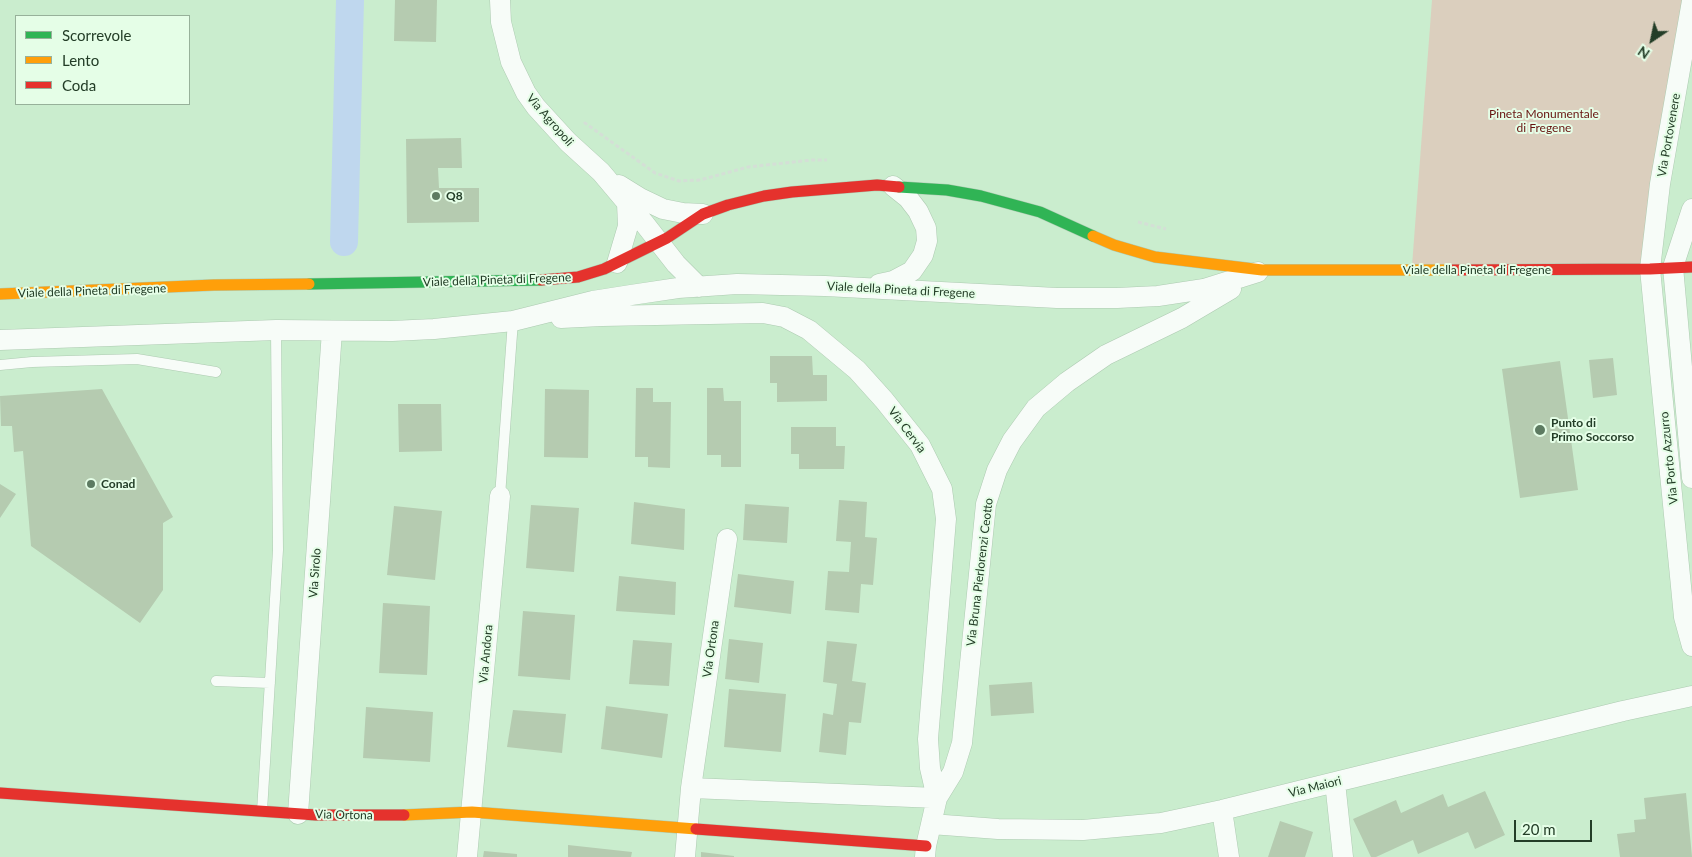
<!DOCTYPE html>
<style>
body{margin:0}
#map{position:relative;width:1692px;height:857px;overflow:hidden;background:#caedce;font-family:Lato,sans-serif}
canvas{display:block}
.legend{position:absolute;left:15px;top:15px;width:175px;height:90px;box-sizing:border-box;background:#e5fee7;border:1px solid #97b19a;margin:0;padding:6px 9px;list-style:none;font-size:15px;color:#233d27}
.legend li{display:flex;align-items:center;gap:10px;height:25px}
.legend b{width:25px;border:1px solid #97b19a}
.north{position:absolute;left:1627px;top:15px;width:50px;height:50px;-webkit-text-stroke:4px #e5fee7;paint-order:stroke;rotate:214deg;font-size:14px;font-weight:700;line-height:20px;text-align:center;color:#233d27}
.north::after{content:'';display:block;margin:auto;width:18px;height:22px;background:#233d27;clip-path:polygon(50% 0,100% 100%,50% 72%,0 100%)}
.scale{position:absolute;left:1514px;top:820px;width:78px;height:22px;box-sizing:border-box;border:2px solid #233d27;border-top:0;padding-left:6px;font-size:15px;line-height:18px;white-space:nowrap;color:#233d27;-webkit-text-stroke:4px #e5fee7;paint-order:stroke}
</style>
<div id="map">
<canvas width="1692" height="857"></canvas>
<ul class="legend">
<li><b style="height:6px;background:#30b455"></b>Scorrevole</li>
<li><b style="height:6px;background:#ff9f0a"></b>Lento</li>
<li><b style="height:6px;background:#e5322d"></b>Coda</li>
</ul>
<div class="north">N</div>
<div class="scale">20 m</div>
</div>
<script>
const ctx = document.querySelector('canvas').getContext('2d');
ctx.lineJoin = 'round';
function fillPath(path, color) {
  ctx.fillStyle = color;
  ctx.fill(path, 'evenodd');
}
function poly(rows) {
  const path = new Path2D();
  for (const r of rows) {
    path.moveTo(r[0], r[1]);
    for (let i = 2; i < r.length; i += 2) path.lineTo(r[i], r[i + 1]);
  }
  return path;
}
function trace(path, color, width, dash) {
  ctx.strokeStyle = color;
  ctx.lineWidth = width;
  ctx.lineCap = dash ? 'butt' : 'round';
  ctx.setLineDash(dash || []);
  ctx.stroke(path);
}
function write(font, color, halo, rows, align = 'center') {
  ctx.font = font + ' Lato,sans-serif';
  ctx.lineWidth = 4;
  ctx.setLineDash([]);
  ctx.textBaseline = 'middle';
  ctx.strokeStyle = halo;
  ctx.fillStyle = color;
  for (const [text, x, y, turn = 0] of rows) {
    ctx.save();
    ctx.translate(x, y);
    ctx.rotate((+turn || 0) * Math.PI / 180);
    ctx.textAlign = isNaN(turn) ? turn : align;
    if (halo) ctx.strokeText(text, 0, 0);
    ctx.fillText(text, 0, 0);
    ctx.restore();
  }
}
const green = poly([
 [1432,0,1685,0,1648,267,1412,266]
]);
const canal = poly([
 [344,242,350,0]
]);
const building = poly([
 [395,0,437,0,436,42,394,41],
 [461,138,462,168,438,168,439,188,479,188,479,222,407,223,406,139],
 [770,356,812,356,813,375,827,375,827,401,777,402,777,383,770,383],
 [1613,358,1617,395,1593,398,1589,360],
 [1560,361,1578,490,1520,498,1502,369],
 [636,388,653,388,653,402,671,402,670,468,648,467,648,457,635,457],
 [707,388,723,388,724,401,741,401,741,467,721,467,721,455,707,455],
 [102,389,173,517,163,523,163,590,140,623,31,546,23,451,14,452,12,426,1,426,0,396],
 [545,389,589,390,588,458,544,457],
 [398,404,441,404,442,451,399,452],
 [791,427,836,427,836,446,845,446,844,469,799,469,799,454,791,454],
 [0,484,16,494,0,518],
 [839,500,867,502,865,537,877,538,873,585,861,584,859,613,825,610,828,571,849,572,851,542,836,541],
 [634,502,685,509,684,550,631,544],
 [745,504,789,507,787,543,743,540],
 [531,505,579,508,574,572,526,568],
 [394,506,442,511,435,580,387,575],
 [738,574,794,581,791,614,734,607],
 [619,576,676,582,675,615,616,611],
 [383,603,430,606,427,675,379,673],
 [523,611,575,615,570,680,518,676],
 [729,639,763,643,759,683,725,679],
 [633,640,672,643,669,686,629,684],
 [827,641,857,644,852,681,866,683,861,723,849,722,846,755,819,752,823,713,833,715,837,684,823,682],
 [1032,682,1034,713,991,716,989,685],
 [729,689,786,694,781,752,724,747],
 [606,706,668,714,662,758,601,749],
 [366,707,433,712,430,762,363,758],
 [513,710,566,714,562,753,507,747],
 [1485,791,1505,835,1475,849,1468,832,1418,854,1413,840,1376,857,1371,857,1353,819,1396,800,1401,813,1443,794,1448,807],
 [1686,793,1692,857,1620,857,1617,834,1635,832,1634,820,1646,819,1644,798],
 [1280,821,1313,832,1305,857,1268,857],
 [568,845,632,852,631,857,568,857],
 [484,851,517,854,517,857,483,857],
 [701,852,734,856,734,857,701,857]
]);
const path = poly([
 [584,124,585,123,655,173,679,181,700,180,748,167,812,160,827,160],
 [1138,222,1166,229]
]);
const lane = poly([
 [0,365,32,362,137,359,216,372],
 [500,496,513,321],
 [216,681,270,683],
 [262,811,278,550,276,330]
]);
const street = poly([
 [500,0,501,22,511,62,526,93,536,107,568,142,601,172,644,223,676,264,699,287],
 [1692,1,1660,184,1650,269,1684,617,1692,646],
 [619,185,640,198,663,209,683,213,703,214],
 [1692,209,1673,267,1692,478],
 [617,263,628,226,627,203],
 [879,284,893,281,912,271,923,255,927,241,926,228,918,211,908,198,893,186],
 [561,318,602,316,763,313,784,317,809,330,857,370,884,400,920,445,942,489,946,519,928,739,930,768,937,798,926,846,925,857],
 [0,340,276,330,392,331,434,329,513,321,593,301,631,295,678,288,737,284,825,286,1057,298,1117,298,1158,296,1204,289,1258,272],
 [1335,782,1343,857],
 [691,788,937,798],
 [937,798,953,772,962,743,986,504,997,470,1012,441,1036,408,1067,382,1106,355,1182,318,1231,289],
 [1222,810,1229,857],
 [298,814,332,331],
 [931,824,998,829,1083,830,1161,823,1222,810,1623,711,1692,696],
 [467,857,500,496],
 [685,857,691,788,727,539]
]);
const fast = poly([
 [899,187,947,190,981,196,1040,212,1093,236],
 [309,284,541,280]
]);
const slow = poly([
 [1093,236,1114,245,1155,257,1262,270,1449,270],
 [0,294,214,285,309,284],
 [404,815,472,812,696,829]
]);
const jam = poly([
 [1449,270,1650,269,1692,267],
 [541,280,578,277,604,269,667,238,703,214,728,205,764,196,792,192,877,185,899,187],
 [0,793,316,815,404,815],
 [696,829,926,846]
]);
const markers = [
 [436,196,5,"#5d7b61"],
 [1540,430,6,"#5d7b61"],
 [91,484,5,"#5d7b61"]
];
const parkNames = [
 ["Pineta Monumentale",1544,114],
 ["di Fregene",1544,128]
];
const streetNames = [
 ["Via Agropoli",550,120,49],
 ["Via Portovenere",1669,135,-80],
 ["Viale della Pineta di Fregene",1477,270],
 ["Viale della Pineta di Fregene",497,280,-2],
 ["Viale della Pineta di Fregene",901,290,3],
 ["Viale della Pineta di Fregene",92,291,-2],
 ["Via Cervia",907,430,53],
 ["Via Porto Azzurro",1669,458,-96],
 ["Via Bruna Pierlorenzi Ceotto",980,572,-83],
 ["Via Sirolo",315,573,-86],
 ["Via Ortona",711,649,-82],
 ["Via Andora",486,654,-85],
 ["Via Maiori",1315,787,-14],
 ["Via Ortona",344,815,1]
];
const poiNames = [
 ["Q8",446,196],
 ["Punto di",1551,423],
 ["Primo Soccorso",1551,437],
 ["Conad",101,484]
];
fillPath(green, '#dbcfbe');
trace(canal, '#bfd7ee', 28);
fillPath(building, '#b5cbb0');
trace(lane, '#adcab1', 11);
trace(street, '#adcab1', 21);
trace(fast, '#adcab1', 12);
trace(slow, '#adcab1', 12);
trace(jam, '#adcab1', 12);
trace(path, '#d4dfd6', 3, [4, 2.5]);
trace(lane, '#f7fcf8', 10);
trace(street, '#f7fcf8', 20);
trace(fast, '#30b455', 11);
trace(slow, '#ff9f0a', 11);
trace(jam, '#e5322d', 11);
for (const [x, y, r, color] of markers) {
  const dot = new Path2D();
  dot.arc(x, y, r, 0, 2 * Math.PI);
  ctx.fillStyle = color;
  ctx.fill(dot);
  trace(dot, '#e5fee7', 2);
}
write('12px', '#671410', '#e5fee7', parkNames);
write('12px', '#233d27', '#e5fee7', streetNames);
write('bold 12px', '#233d27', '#e5fee7', poiNames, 'left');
</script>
